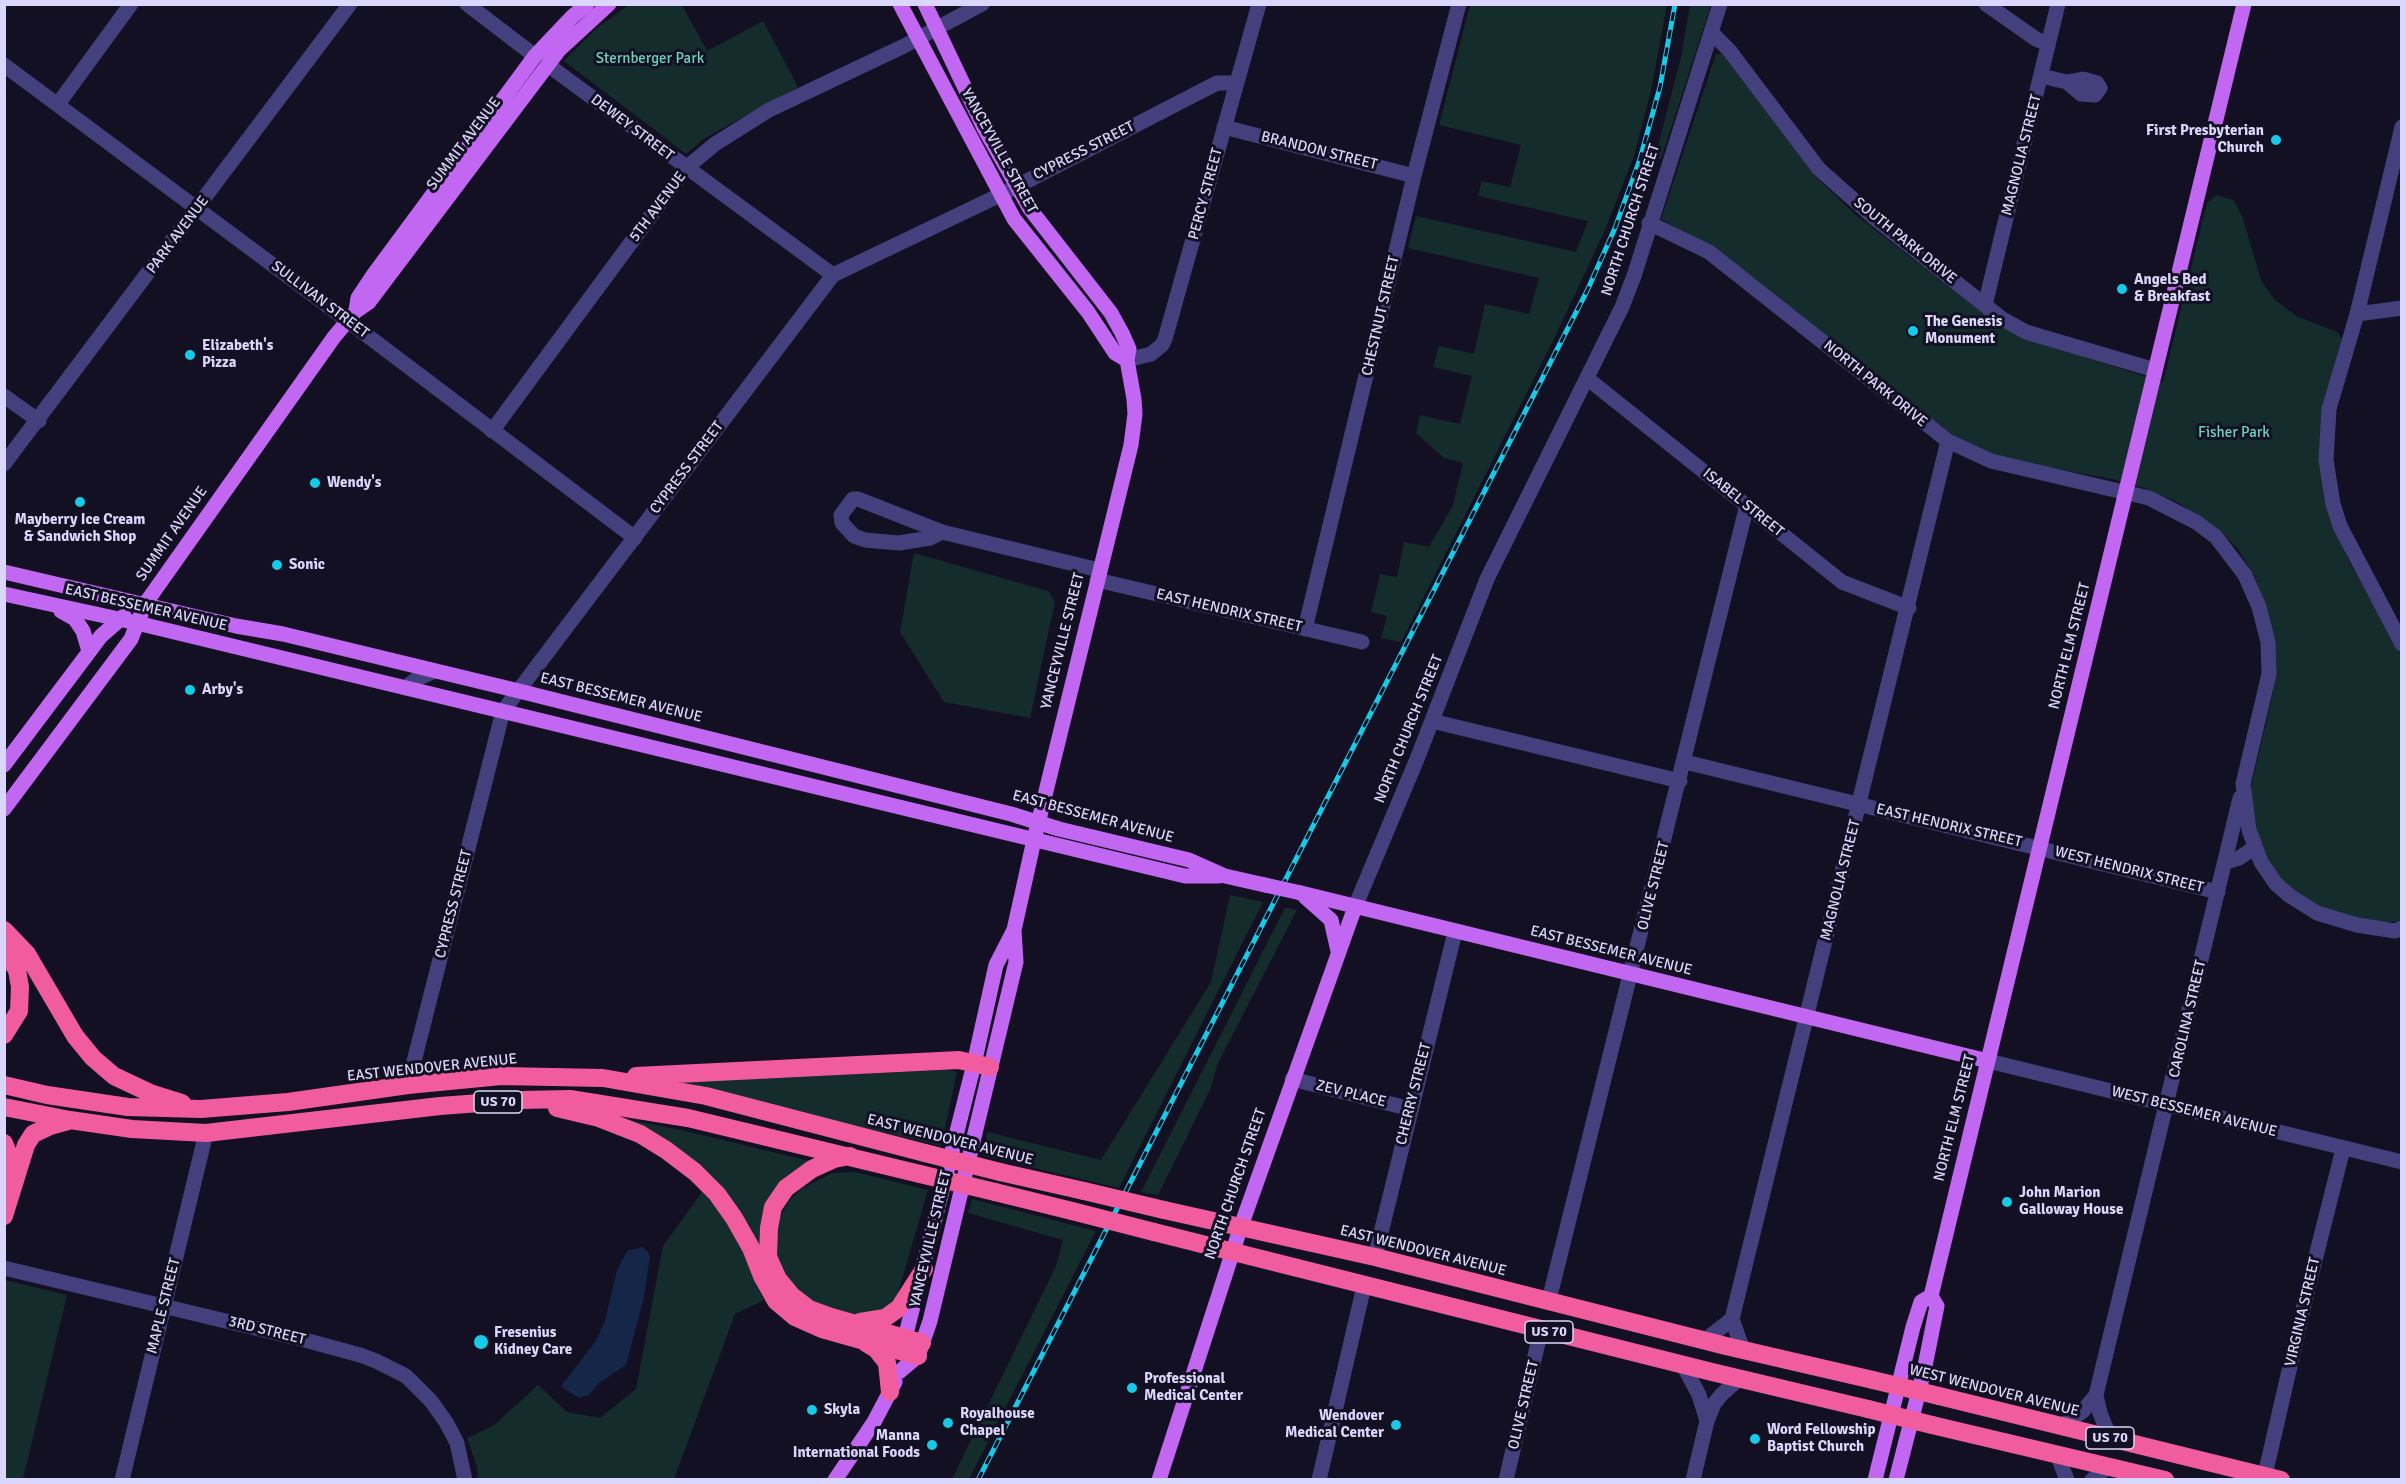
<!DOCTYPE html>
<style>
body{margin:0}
#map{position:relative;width:2406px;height:1484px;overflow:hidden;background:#141023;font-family:Signika,sans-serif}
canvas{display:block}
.frame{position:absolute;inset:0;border:6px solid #dbd6fb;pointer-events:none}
</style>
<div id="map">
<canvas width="2406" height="1484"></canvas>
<div class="frame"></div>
</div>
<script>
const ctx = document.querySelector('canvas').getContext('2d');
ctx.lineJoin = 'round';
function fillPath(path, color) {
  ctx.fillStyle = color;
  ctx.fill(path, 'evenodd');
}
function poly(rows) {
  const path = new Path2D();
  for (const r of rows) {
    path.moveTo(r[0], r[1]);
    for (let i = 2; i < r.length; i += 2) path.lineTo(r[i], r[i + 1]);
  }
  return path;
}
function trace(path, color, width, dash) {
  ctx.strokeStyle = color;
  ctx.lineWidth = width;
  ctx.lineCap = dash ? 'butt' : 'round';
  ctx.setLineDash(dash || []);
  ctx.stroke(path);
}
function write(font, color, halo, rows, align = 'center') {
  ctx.font = font + ' Signika,sans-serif';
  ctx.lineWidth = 6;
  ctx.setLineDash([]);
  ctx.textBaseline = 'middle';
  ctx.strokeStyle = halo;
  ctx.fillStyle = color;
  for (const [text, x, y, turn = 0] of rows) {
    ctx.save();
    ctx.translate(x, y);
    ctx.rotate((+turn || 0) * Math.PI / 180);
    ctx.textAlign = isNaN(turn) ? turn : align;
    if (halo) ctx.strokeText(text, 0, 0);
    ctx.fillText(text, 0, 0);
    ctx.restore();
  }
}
const green = poly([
 [629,5,682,5,707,51,763,21,798,87,705,138,686,154,564,61,597,28],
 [1470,5,1667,5,1651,91,1634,156,1605,230,1554,339,1401,642,1381,638,1387,616,1371,612,1380,574,1397,577,1404,542,1429,547,1453,505,1463,463,1444,458,1416,433,1420,415,1460,424,1472,376,1433,367,1439,346,1474,354,1485,304,1529,314,1539,278,1408,248,1416,216,1576,252,1588,221,1478,196,1482,181,1510,187,1521,145,1439,125],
 [1690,5,1711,5,1661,159,1655,157,1681,57],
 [1716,54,1723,54,1728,57,1815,176,1856,215,1992,320,2024,338,2163,382,2207,203,2217,195,2233,200,2242,216,2261,280,2274,299,2296,316,2337,332,2342,338,2323,409,2332,522,2349,561,2401,655,2401,920,2386,923,2350,918,2320,909,2280,881,2265,860,2254,831,2250,791,2271,702,2275,677,2272,630,2255,577,2238,549,2221,532,2179,503,2144,488,2112,479,2024,463,1991,454,1960,440,1700,241,1661,219],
 [914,553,1048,591,1055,602,1030,718,944,702,900,632],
 [1230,895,1263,902,1119,1188,984,1156,987,1132,1101,1160,1211,982],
 [1285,908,1297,910,1218,1063,1210,1090,1158,1195,1141,1192],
 [947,1070,957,1072,941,1146,668,1082],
 [619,1118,681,1130,818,1163,787,1182,762,1252,750,1231],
 [855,1172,928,1190,896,1300,882,1311,864,1318,845,1316,798,1295,777,1261,775,1240,779,1220,788,1202,801,1189,832,1173],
 [702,1192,719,1210,749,1259,756,1285,764,1300,735,1314,674,1479,478,1479,477,1467,467,1438,493,1426,538,1385,567,1412,600,1418,636,1389,663,1246],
 [972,1199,1096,1231,969,1479,952,1479,1056,1266,1063,1240,968,1213],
 [5,1280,67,1295,23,1479,5,1479]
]);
const water = poly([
 [643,1247,650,1255,644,1297,626,1365,599,1383,589,1395,579,1398,561,1386,595,1342,605,1321,617,1270,627,1251]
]);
const minor = poly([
 [467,4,535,56],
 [1986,4,2036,39,2048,44],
 [1711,32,1729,50,1819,169,1872,216,2001,318,2026,332,2155,370],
 [4,65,348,321,635,538],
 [548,65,833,275],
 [2041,76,2067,82,2081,94,2095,95,2100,88,2097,83,2083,79,2067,82],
 [58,104,131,4],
 [1224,127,1414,176],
 [2402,127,2357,314,2329,409,2326,460,2333,504,2340,526,2402,644],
 [1649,223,1709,252,1948,441,1991,461,2149,498,2196,522,2216,537,2245,575,2259,607,2268,642,2269,674,2243,784,2249,830,2261,862,2276,884,2290,896,2317,913,2357,925,2395,931,2402,928],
 [1985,305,2058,4],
 [2357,314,2402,308],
 [1127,360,1151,354,1162,345,1165,339,1259,4],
 [1588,379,1842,582,1909,608],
 [4,396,39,421],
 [492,431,686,168,715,144,769,110,904,46,982,4],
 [4,464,350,4],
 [853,499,858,499,942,532,930,538,899,543,865,540,854,536,842,523,841,515,853,499],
 [942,532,1099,570],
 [1097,580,1362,642],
 [1305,629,1414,176,1459,4],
 [405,688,415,680,435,671],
 [1432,721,1680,781],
 [1685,762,2218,892],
 [2226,862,2239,858,2254,848],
 [1355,907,1417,759,1487,579,1622,307,1634,276,1720,4],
 [1988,1061,2402,1162],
 [1292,1079,1411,1109],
 [408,1085,503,711,833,275,1000,195,1217,83,1236,83],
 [1375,1257,1455,932],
 [4,1268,305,1340,360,1355,376,1361,406,1376,431,1401,446,1422,457,1443,465,1480],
 [1549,1300,1747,505],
 [1732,1319,1743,1350],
 [1704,1341,1732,1319,1948,441],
 [1683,1365,1699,1395,1707,1421],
 [2096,1395,2100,1413,2110,1438],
 [2061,1426,2083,1411,2096,1395,2240,798],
 [2057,1454,2067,1480],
 [2265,1475,2308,1288,2343,1149],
 [122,1480,206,1133],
 [1319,1480,1364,1286],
 [1506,1480,1541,1330],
 [1693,1480,1707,1421,1714,1404,1721,1395,1739,1379],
 [2092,1480,2109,1466]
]);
const major = poly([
 [900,4,1014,219,1088,312,1115,353,1127,360],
 [356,311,358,298,374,274,535,56,572,17,587,4],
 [4,572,236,626,283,634,519,691,1011,814,1059,829,1189,860,1225,876,1265,885],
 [4,594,137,623,1185,876,1219,876],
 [61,611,75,619,83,631,89,651],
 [4,765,101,636,124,616],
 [4,809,131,639,145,604,334,337,356,311,369,302,559,50,609,4],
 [1301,893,1988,1061],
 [1305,897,1331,920,1338,951],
 [902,1350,974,1064,996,965,1014,930],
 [899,1372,918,1356,930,1321,1016,962,1014,930,1034,840,1131,445,1135,414,1134,399,1127,360,1129,349,1122,333,1111,313,1030,209,984,128,925,4],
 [835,1480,874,1422,895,1382],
 [1159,1480,1241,1226,1355,907],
 [1875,1480,1913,1327,1921,1302,1931,1296,2244,4],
 [1896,1480,1924,1371,1937,1306,1931,1296]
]);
const highway = poly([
 [4,930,27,954,75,1036,93,1058,114,1076,150,1093,182,1103],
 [4,950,17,970,20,987,19,1011,4,1035],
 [636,1076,959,1060,990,1067],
 [4,1085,47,1095,128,1107,201,1109,288,1102,408,1085,501,1076,603,1078,706,1096,925,1153],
 [4,1107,70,1120,132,1129,206,1133,440,1106,520,1100,570,1099,688,1118,920,1174],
 [557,1108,599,1118,640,1134,666,1150,695,1172,717,1194,734,1218,751,1248,762,1276,776,1301,795,1317,822,1329,918,1356],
 [4,1143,8,1153,10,1181],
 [850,1156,834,1159,812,1169,786,1188,773,1207,769,1228,768,1257,778,1279,792,1296,809,1309,831,1317,922,1343],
 [1000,1172,1084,1191],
 [995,1192,1072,1211],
 [1164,1210,1375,1257,1726,1346,1873,1380],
 [4,1216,26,1145,33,1134,50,1126,68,1121],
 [1154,1232,1712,1372,1868,1409],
 [860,1322,885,1318,899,1308,924,1269],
 [866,1343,876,1349,887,1363,890,1392],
 [1939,1396,2281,1480],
 [1932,1425,2165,1480]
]);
const rail = poly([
 [978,1480,1587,291,1615,228,1640,159,1660,87,1675,4]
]);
const majorBridge = poly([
 [1265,885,1301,893]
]);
const highwayBridge = poly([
 [925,1153,1000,1172],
 [920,1174,995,1192],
 [1084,1191,1164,1210],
 [1072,1211,1154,1232],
 [1873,1380,1939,1396],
 [1868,1409,1932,1425]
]);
const markers = [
 [2276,140,6,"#15cbe8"],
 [2122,289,6,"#15cbe8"],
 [1913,331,6,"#15cbe8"],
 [190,355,6,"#15cbe8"],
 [315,483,6,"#15cbe8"],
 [80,502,6,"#15cbe8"],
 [277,565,6,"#15cbe8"],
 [190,690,6,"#15cbe8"],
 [2007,1202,6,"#15cbe8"],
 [481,1342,8,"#15cbe8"],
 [1132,1388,6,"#15cbe8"],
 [812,1410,6,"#15cbe8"],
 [948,1423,6,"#15cbe8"],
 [1396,1425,6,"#15cbe8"],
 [1755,1439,6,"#15cbe8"],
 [932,1445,6,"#15cbe8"]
];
const shields = [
 [498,1102,48],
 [1549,1332,48],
 [2110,1438,48]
];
const shieldNames = [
 ["US 70",498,1102],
 ["US 70",1549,1332],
 ["US 70",2110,1438]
];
const parkNames = [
 ["Sternberger Park",650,59],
 ["Fisher Park",2234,433]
];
const streetNames = [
 ["DEWEY STREET",632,128,37],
 ["SUMMIT AVENUE",464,144,-53],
 ["YANCEYVILLE STREET",999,151,61],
 ["CYPRESS STREET",1084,151,-27],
 ["BRANDON STREET",1319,151,14],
 ["MAGNOLIA STREET",2022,155,-76],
 ["PERCY STREET",1206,194,-75],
 ["5TH AVENUE",658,207,-53],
 ["NORTH CHURCH STREET",1631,220,-72],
 ["PARK AVENUE",178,235,-53],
 ["SOUTH PARK DRIVE",1905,241,39],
 ["SULLIVAN STREET",320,300,37],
 ["CHESTNUT STREET",1381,316,-77],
 ["NORTH PARK DRIVE",1875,384,39],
 ["CYPRESS STREET",687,468,-53],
 ["ISABEL STREET",1743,503,39],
 ["SUMMIT AVENUE",172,534,-55],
 ["EAST BESSEMER AVENUE",146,608,13],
 ["EAST HENDRIX STREET",1229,611,13],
 ["YANCEYVILLE STREET",1063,641,-76],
 ["NORTH ELM STREET",2070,646,-76],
 ["EAST BESSEMER AVENUE",621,698,14],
 ["NORTH CHURCH STREET",1409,729,-68],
 ["EAST BESSEMER AVENUE",1093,817,15],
 ["EAST HENDRIX STREET",1949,826,13],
 ["WEST HENDRIX STREET",2129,870,14],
 ["MAGNOLIA STREET",1841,880,-76],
 ["OLIVE STREET",1654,886,-76],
 ["CYPRESS STREET",454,904,-76],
 ["EAST BESSEMER AVENUE",1611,951,14],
 ["CAROLINA STREET",2188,1019,-77],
 ["EAST WENDOVER AVENUE",432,1068,-6],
 ["ZEV PLACE",1351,1094,14],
 ["CHERRY STREET",1414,1094,-76],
 ["WEST BESSEMER AVENUE",2194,1112,14],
 ["NORTH ELM STREET",1955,1118,-76],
 ["EAST WENDOVER AVENUE",950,1140,14],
 ["NORTH CHURCH STREET",1236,1184,-71],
 ["YANCEYVILLE STREET",931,1239,-77],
 ["EAST WENDOVER AVENUE",1423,1251,14],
 ["MAPLE STREET",164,1306,-76],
 ["VIRGINIA STREET",2303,1312,-77],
 ["3RD STREET",267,1331,14],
 ["WEST WENDOVER AVENUE",1994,1391,14],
 ["OLIVE STREET",1524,1405,-77]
];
const poiNames = [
 ["First Presbyterian",2264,131,"right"],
 ["Church",2264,148,"right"],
 ["Angels Bed",2134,280],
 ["& Breakfast",2134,297],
 ["The Genesis",1925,322],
 ["Monument",1925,339],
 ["Elizabeth's",202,346],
 ["Pizza",202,363],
 ["Wendy's",327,483],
 ["Mayberry Ice Cream",80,520,"center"],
 ["& Sandwich Shop",80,537,"center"],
 ["Sonic",289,565],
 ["Arby's",202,690],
 ["John Marion",2019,1193],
 ["Galloway House",2019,1210],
 ["Fresenius",494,1333],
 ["Kidney Care",494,1350],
 ["Professional",1144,1379],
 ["Medical Center",1144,1396],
 ["Skyla",824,1410],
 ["Royalhouse",960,1414],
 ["Chapel",960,1431],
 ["Wendover",1384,1416,"right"],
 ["Medical Center",1384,1433,"right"],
 ["Word Fellowship",1767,1430],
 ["Baptist Church",1767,1447],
 ["Manna",920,1436,"right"],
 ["International Foods",920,1453,"right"]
];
fillPath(green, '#142c2c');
fillPath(water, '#142748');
trace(minor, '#44407d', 15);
trace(major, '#c267f1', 15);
trace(highway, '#f05c9e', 18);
trace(rail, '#15cbe8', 5);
trace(rail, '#141023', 3, [9]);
trace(majorBridge, '#c267f1', 15);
trace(highwayBridge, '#f05c9e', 18);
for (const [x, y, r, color] of markers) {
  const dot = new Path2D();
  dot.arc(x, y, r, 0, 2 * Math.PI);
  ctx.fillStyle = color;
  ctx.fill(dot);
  trace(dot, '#141023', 2);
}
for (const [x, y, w] of shields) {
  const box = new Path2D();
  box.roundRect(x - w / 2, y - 11, w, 22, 4.5);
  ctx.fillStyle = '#141023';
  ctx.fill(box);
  trace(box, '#dbd6fb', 1.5);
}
write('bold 14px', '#dbd6fb', null, shieldNames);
write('15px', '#68d5bd', '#141023', parkNames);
write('15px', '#dbd6fb', '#141023', streetNames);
write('bold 15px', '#dbd6fb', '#141023', poiNames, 'left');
</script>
